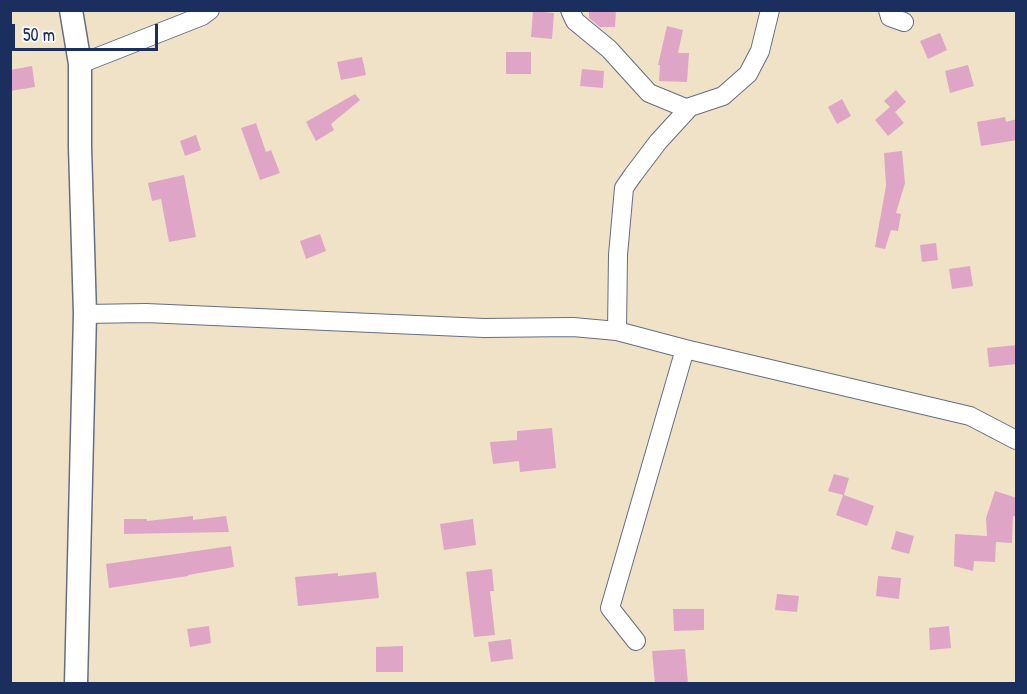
<!DOCTYPE html>
<style>
body{margin:0}
#map{position:relative;width:1027px;height:694px;overflow:hidden;background:#f0e2c6;font-family:"Patrick Hand",sans-serif}
canvas{display:block}
.frame{position:absolute;inset:0;border:12px solid #1b2f5e;pointer-events:none}
.scale{position:absolute;left:12px;top:24px;width:146px;height:27px;box-sizing:border-box;border:3px solid #1b2f5e;border-top:0;padding-left:8px;font-size:18px;line-height:21px;white-space:nowrap;color:#1b2f5e;-webkit-text-stroke:4px #f6f6f2;paint-order:stroke}
</style>
<div id="map">
<canvas width="1027" height="694"></canvas>
<div class="frame"></div>
<div class="scale">50 m</div>
</div>
<script>
const ctx = document.querySelector('canvas').getContext('2d');
ctx.lineJoin = 'round';
function fillPath(path, color) {
  ctx.fillStyle = color;
  ctx.fill(path, 'evenodd');
}
function poly(rows) {
  const path = new Path2D();
  for (const r of rows) {
    path.moveTo(r[0], r[1]);
    for (let i = 2; i < r.length; i += 2) path.lineTo(r[i], r[i + 1]);
  }
  return path;
}
function trace(path, color, width, dash) {
  ctx.strokeStyle = color;
  ctx.lineWidth = width;
  ctx.lineCap = dash ? 'butt' : 'round';
  ctx.setLineDash(dash || []);
  ctx.stroke(path);
}
const building = poly([
 [589,10,616,10,615,27,600,27,589,18],
 [533,11,554,13,552,39,531,37],
 [667,26,683,30,678,53,689,53,687,82,659,81,660,65,658,65],
 [940,33,947,50,928,59,920,41],
 [506,52,531,52,531,74,506,74],
 [362,57,366,75,341,80,337,62],
 [968,65,974,86,950,93,945,71],
 [32,66,35,87,10,91,10,70],
 [582,69,604,71,603,88,580,86],
 [896,90,906,102,895,112,904,123,888,136,875,120,890,107,884,101],
 [355,94,360,100,331,124,334,130,316,141,306,122],
 [842,99,851,116,837,124,828,107],
 [1005,117,1006,122,1017,119,1017,140,981,146,977,122],
 [256,123,266,152,271,150,280,173,260,180,241,128],
 [196,135,201,150,185,156,180,141],
 [902,151,905,183,896,213,901,214,898,231,891,230,885,249,875,247,886,186,884,153],
 [184,175,196,237,169,242,161,199,152,201,148,183],
 [320,234,326,251,306,259,300,241],
 [936,243,938,260,922,262,920,245],
 [970,266,973,286,952,289,949,269],
 [1017,345,1017,364,989,367,987,348],
 [552,428,556,468,520,472,519,461,493,464,490,442,517,440,517,431],
 [834,474,849,478,844,495,874,506,867,526,836,515,843,495,828,491],
 [995,491,1017,498,1017,517,1013,516,1012,543,996,542,995,562,974,561,973,571,954,566,955,534,987,536,986,518],
 [193,516,193,520,226,516,229,532,124,534,124,519,147,519,147,521],
 [473,519,476,545,444,550,440,524],
 [896,531,914,536,909,554,891,549],
 [231,546,234,567,188,575,188,576,109,588,106,564],
 [492,569,494,591,490,591,495,635,474,637,466,572],
 [376,572,379,598,298,606,295,577,338,573,338,576],
 [878,576,901,578,899,599,876,596],
 [777,594,799,596,797,612,775,610],
 [673,609,704,609,704,630,674,631],
 [209,626,211,643,190,647,187,629],
 [949,626,951,648,930,650,929,628],
 [511,639,513,659,491,662,488,642],
 [403,646,403,672,376,672,376,647],
 [685,649,688,684,655,684,652,651]
]);
const minor = poly([
 [570,10,575,21,609,49,649,93,688,109],
 [888,10,890,17,904,22],
 [80,64,202,16,210,10],
 [85,314,146,313,484,328,573,327,617,331,685,349,970,416,1016,440],
 [617,331,618,255,624,188,633,175,658,142,690,107,723,96,748,74,760,51,770,10],
 [636,641,610,608,685,349]
]);
const tertiary = poly([
 [71,10,80,64,80,147,85,314,76,684]
]);
fillPath(building, '#dea5c7');
trace(minor, '#666e82', 20);
trace(tertiary, '#666e82', 25);
trace(minor, '#fff', 18);
trace(tertiary, '#fff', 22);
</script>
